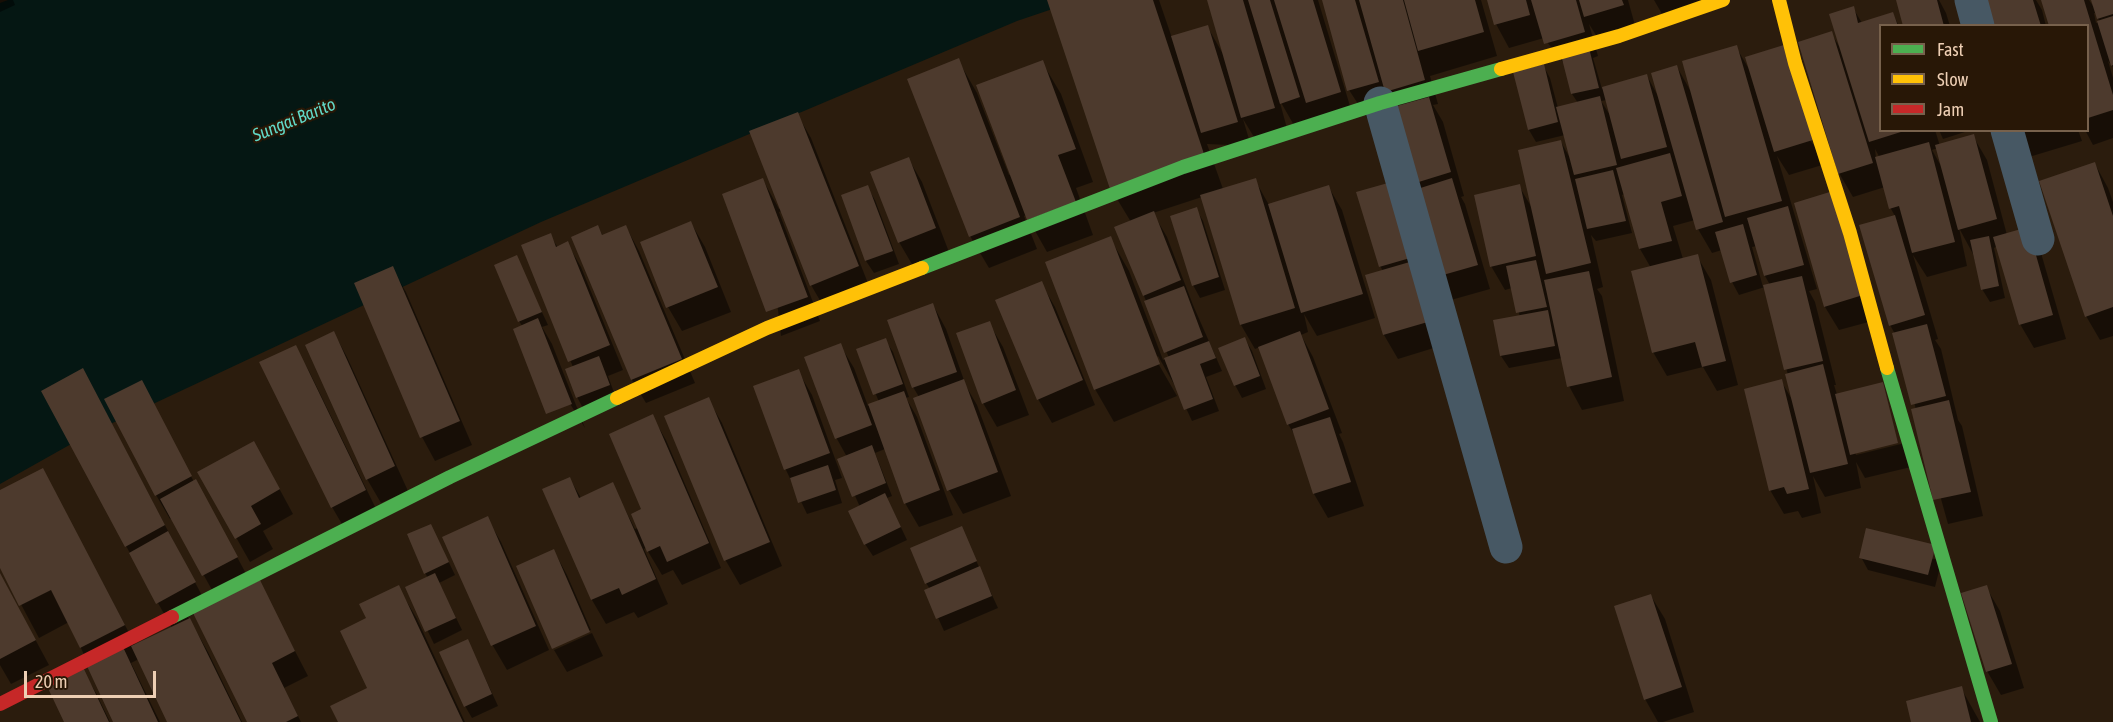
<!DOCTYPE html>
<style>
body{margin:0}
#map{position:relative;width:2113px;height:722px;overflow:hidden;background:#2b1c0d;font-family:"Asap Condensed",sans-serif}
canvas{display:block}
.legend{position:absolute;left:1879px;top:24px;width:210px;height:108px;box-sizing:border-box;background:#281706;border:2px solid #77614c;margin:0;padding:8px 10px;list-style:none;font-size:18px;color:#eecfb4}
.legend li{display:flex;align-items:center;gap:12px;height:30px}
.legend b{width:30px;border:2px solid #77614c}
.scale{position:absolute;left:24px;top:671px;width:132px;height:27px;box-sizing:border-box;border:3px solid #eecfb4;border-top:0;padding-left:8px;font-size:18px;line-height:21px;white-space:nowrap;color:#eecfb4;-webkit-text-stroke:4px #281706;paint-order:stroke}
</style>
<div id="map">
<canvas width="2113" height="722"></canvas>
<ul class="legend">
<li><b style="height:8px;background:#4caf50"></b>Fast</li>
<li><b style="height:8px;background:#ffc107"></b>Slow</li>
<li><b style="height:8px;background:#c62828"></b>Jam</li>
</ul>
<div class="scale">20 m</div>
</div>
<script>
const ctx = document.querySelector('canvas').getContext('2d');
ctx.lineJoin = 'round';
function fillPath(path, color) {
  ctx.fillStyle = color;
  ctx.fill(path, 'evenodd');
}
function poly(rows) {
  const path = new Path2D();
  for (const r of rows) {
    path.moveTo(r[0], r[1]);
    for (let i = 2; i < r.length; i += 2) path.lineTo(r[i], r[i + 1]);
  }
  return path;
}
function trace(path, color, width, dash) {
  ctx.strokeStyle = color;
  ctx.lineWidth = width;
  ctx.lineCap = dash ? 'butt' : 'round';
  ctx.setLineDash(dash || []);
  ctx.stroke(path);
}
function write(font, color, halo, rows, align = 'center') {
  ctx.font = font + ' "Asap Condensed",sans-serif';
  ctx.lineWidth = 4.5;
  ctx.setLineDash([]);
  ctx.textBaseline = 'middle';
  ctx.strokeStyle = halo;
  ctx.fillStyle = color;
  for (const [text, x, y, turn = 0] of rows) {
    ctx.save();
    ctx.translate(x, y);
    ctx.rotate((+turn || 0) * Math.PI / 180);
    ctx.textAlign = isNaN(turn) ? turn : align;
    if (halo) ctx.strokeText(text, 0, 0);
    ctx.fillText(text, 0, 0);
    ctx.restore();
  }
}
const water = poly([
 [8,0,1079,0,1017,21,541,222,89,434,0,484,0,3]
]);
const shadow = poly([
 [0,0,13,0,15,5,0,12],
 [1049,0,1159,0,1172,38,1207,26,1223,54,1208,0,1318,0,1353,116,1295,127,1279,99,1288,132,1257,142,1243,119,1251,146,1207,144,1223,189,1255,180,1269,205,1328,186,1342,210,1375,318,1317,336,1304,314,1308,332,1301,335,1313,357,1342,433,1339,434,1343,442,1364,506,1328,518,1314,494,1297,439,1288,424,1260,347,1255,349,1241,325,1202,197,1153,213,1167,237,1193,305,1222,371,1206,377,1219,411,1192,421,1179,393,1158,356,1155,358,1177,396,1114,422,1095,389,1110,238,1129,271,1163,360,1169,358,1144,296,1131,222,1111,189],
 [1323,0,1481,0,1497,56,1430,76,1438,104,1433,105,1443,122,1464,196,1461,197,1465,204,1490,289,1451,300,1410,184,1349,90],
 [1489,0,1628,0,1636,29,1599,40,1589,24,1598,56,1593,58,1602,89,1647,76,1658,96,1677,67,1690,90,1736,47,1749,69,1829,163,1789,175,1777,156,1817,289,1809,291,1815,302,1836,385,1834,385,1856,455,1905,443,1911,467,1865,478,1856,462,1861,488,1825,497,1813,476,1821,513,1802,518,1798,511,1784,514,1770,490,1781,381,1793,401,1788,375,1765,287,1739,295,1732,282,1722,250,1712,253,1698,229,1695,220,1673,226,1683,259,1697,256,1711,280,1738,385,1717,391,1703,367,1667,376,1653,352,1651,268,1640,249,1625,194,1622,195,1632,233,1596,241,1591,235,1603,287,1597,289,1602,296,1624,401,1582,410,1569,386,1562,358,1509,368,1501,356,1520,317,1512,288,1505,290,1491,266,1519,186,1532,208,1561,142,1570,158,1565,135,1536,142,1529,130,1543,65,1550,78,1558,108,1578,103,1572,94,1565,65,1544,38,1509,48,1496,24],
 [1607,100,1610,115,1601,101],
 [1757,246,1765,276,1770,285,1763,287,1752,247],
 [1654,0,1704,0,1669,26],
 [1898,0,1939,0,1946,13,1950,26,1905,26],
 [1980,0,2036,0,2042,10,2046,26,1983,26],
 [2043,0,2089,0,2093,6,2092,0,2113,0,2113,67,2108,61,2113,78,2113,138,2093,145,2085,130,2088,130,2088,26],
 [2094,13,2095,13,2100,22,2096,23],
 [1853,8,1862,23,1893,14,1899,26,1880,26,1880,130,1935,130,1940,146,1973,136,1987,160,2007,235,2041,253,2066,339,2034,348,2020,324,1997,246,1994,248,2005,298,1990,302,1982,289,1973,254,1959,228,1967,266,1927,277,1913,255,1938,339,1935,340,1941,349,1958,420,1962,426,1983,516,1948,524,1895,334,1890,325,1895,216,1891,209,1885,187,1853,197,1839,173,1831,33,1839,46],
 [1938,148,1941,166,1932,150],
 [1875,149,1880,158,1876,158],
 [958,60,977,93,1009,175,1011,174,1042,62,1061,94,1093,182,1076,188,1093,235,1047,252,1026,215,1024,216,1037,249,989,268,970,236],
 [797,114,811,138,871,291,825,309,811,285,782,211,779,212,820,321,781,336,763,180,779,209,781,208],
 [1939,130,1971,130,1943,139],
 [2015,130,2078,130,2082,141,2029,157],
 [908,158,922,182,949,252,913,266,899,242],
 [2095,164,2108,188,2113,202,2113,336,2100,340,2086,316],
 [1394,182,1450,343,1398,359,1384,335,1367,276,1383,271,1380,266],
 [867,187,875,200,899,264,874,273,866,261,843,196],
 [1832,193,1876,320,1839,330,1825,307],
 [1196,209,1203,221,1225,290,1200,298,1193,285],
 [691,223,705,247,731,312,682,331,668,307,642,242],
 [598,227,603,236,626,227,639,251,695,383,646,403,632,380],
 [550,235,558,248,567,243,581,267,623,370,608,376,616,398,584,410,577,397,573,367,523,246],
 [516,257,548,325,542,327,552,344,585,428,519,321],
 [392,268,406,292,472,445,435,461,422,437],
 [1041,283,1055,307,1095,405,1052,423,1038,399],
 [933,305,946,329,966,386,977,405,1011,496,963,514,949,490,915,399,919,397,913,387],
 [989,323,1003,347,1029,415,997,427,983,403],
 [334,333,347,357,408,491,381,503,367,479],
 [1245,339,1252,351,1266,389,1242,398,1235,385],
 [885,340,893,352,909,397,906,398,917,417,953,515,919,527,905,503,885,449,875,453,892,496,887,498,907,540,873,556,865,544,860,507,839,460,847,457,837,439,806,357,840,345,854,368,868,406,879,402,858,350],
 [295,347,309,371,379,515,346,531,332,507],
 [798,371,812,395,842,478,835,480,842,503,807,514,786,470,755,387],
 [96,394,208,607,259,582,308,676,284,688,301,722,249,722,195,614,188,617,208,652,242,722,169,722,139,659,131,663,160,722,115,722,69,622,39,638,0,565,0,492,43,470,136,646,172,628,126,546],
 [708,399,722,423,782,566,740,585,726,561,666,417],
 [155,406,194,482,209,505,250,581,217,599,172,518,170,519,156,495],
 [652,416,666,440,721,568,682,585,673,570,662,575,646,548,644,549,668,604,638,618,634,612,606,624,592,600,544,490,570,479,581,498,612,484,635,529,638,528,643,510],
 [267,466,293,514,263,531,273,549,250,562,199,472],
 [487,518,501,542,549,650,507,670,493,646,444,537],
 [431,526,455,575,439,583,462,630,434,644,407,588,428,578,425,573],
 [961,528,998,608,944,631,926,591,930,589,926,583],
 [554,551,567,575,591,630,553,647,553,649,518,566],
 [1861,557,1942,559,1935,587,1868,570],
 [0,574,49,665,11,684,0,665],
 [398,587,417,619,465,722,340,722,369,689,368,619],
 [1986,587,2000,611,2024,688,2001,695,1987,671],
 [1651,596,1665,619,1694,712,1663,722,1658,722,1645,699],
 [592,633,603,656,567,672,554,650],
 [474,654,498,706,472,718,465,706],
 [82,669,96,693,110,722,66,722],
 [1961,688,1980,722,1913,722]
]);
const building = poly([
 [1047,0,1153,0,1205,157,1110,189],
 [1207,0,1243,0,1275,108,1241,118],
 [1248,0,1270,0,1300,97,1280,104],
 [1274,0,1313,0,1341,92,1306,103],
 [1322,0,1355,0,1379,82,1347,91],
 [1359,0,1403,0,1425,80,1385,92],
 [1404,0,1475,0,1484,32,1418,51],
 [1487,0,1526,0,1530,15,1494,25],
 [1531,0,1576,0,1585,32,1544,44],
 [1579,0,1622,0,1624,5,1584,17],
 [1896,0,1937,0,1944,26,1903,26],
 [1977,0,2033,0,2041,26,1981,26],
 [2041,0,2084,0,2113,95,2113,110,2088,118,2088,26,2049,26],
 [2091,0,2113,0,2113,14,2097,19],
 [1854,6,1858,23,1893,12,1898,26,1880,26,1880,130,1904,131,1869,142,1829,14],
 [2113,16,2113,65,2111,66,2097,21],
 [1208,25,1238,122,1201,133,1171,36],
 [1832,31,1873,163,1838,174,1798,42],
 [1787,44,1816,139,1774,152,1745,57],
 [1737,45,1782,201,1725,217,1682,61],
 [1589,48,1599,88,1571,94,1561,55],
 [959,58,1020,217,969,237,907,79],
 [1043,60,1076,149,1058,155,1076,202,1027,220,976,85],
 [1544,64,1558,122,1528,130,1513,72],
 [1677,65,1723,222,1696,230,1651,73],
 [1647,74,1667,147,1621,159,1602,87],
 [1600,96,1617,165,1574,175,1556,107],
 [1429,97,1451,172,1409,185,1386,109],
 [798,112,859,266,810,286,749,131],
 [1974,134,1997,219,1958,230,1935,145],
 [1561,140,1591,263,1546,274,1518,150],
 [1929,142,1955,242,1912,253,1899,206,1889,209,1875,157],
 [1670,153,1682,196,1661,202,1672,241,1639,249,1616,168],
 [909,157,936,228,898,243,870,172],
 [2095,162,2113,216,2113,307,2085,317,2039,181],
 [1613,170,1626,221,1587,229,1575,179],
 [763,178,808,297,766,312,722,194],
 [1256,178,1295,308,1240,325,1200,195],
 [1452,178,1478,265,1436,277,1411,191],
 [1395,181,1417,256,1379,267,1356,192],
 [1520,184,1536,256,1490,267,1474,195],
 [868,185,893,251,865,261,841,195],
 [1329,185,1363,294,1301,313,1268,204],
 [1833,191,1863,295,1824,307,1794,203],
 [1788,206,1804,265,1764,276,1747,218],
 [1197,207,1219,277,1192,286,1170,216],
 [1154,211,1181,280,1143,296,1114,227],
 [1895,215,1925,315,1889,326,1859,225],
 [691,221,718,287,666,308,640,242],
 [1743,224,1757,275,1730,283,1715,232],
 [598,225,602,235,626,225,682,359,631,380,571,237],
 [2028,227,2053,315,2019,325,1993,237],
 [551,233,556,247,568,241,610,345,568,362,521,245],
 [1111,236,1160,364,1094,390,1045,262],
 [1989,236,1999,286,1981,290,1970,240],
 [1698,254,1726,361,1702,367,1695,342,1652,353,1631,271],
 [517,255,542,312,518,322,494,265],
 [1420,259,1438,319,1383,335,1365,275],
 [1536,260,1547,307,1516,313,1506,266],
 [393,266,460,421,420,438,354,283],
 [1589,271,1612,377,1567,387,1544,280],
 [1802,276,1823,361,1784,370,1763,285],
 [1042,281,1083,380,1037,400,995,300],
 [1184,286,1203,337,1164,353,1144,301],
 [933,303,957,372,912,388,887,320],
 [1548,310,1555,346,1500,356,1493,320],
 [538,318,572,404,546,414,513,329],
 [990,321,1016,390,982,404,956,333],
 [1927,324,1946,396,1911,405,1892,333],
 [334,331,395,466,366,480,305,345],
 [1300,331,1329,409,1287,425,1258,347],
 [1245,337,1260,376,1234,386,1218,348],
 [886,338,903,384,873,395,856,349],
 [1209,341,1216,358,1200,364,1213,399,1184,410,1164,358],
 [841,343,872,425,835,439,804,357],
 [296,345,366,490,331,508,259,362],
 [599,356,610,385,576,398,565,369],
 [1823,364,1848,464,1810,473,1785,374],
 [83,368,165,525,125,547,41,391],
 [799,369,830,453,784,470,753,386],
 [964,379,998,472,947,491,913,398],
 [1782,379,1809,489,1787,494,1784,487,1769,491,1744,389],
 [142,380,192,476,155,496,104,399],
 [1883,382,1898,443,1850,455,1835,394],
 [904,391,940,490,904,504,868,404],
 [709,397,770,542,724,561,664,416],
 [1949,400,1971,492,1933,500,1911,409],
 [653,414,709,543,667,562,660,546,647,552,631,514,641,509,609,434],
 [1330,417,1351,482,1313,494,1292,429],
 [254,441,280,489,251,506,261,524,235,539,197,472],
 [872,445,886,483,852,497,837,459],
 [828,465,836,490,798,503,790,478],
 [43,468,125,625,80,648,51,590,19,606,0,568,0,490],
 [570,477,579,498,613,482,656,579,622,595,619,588,591,600,542,489],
 [196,479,238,557,202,576,160,499],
 [885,493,901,527,864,545,848,511],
 [488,516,536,626,491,646,442,537],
 [431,524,449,562,424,574,407,534],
 [962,526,977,561,925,584,910,548],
 [1866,528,1936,545,1928,575,1859,558],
 [168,531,196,582,156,604,129,553],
 [554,549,590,632,552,649,516,566],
 [980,566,992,596,936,619,924,590],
 [0,573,36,640,0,659],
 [435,573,456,618,425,632,405,587],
 [260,580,295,651,272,663,298,716,286,722,247,722,193,613],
 [399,585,463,722,338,722,330,706,367,688,340,631,366,618,359,604],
 [1987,585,2012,664,1986,672,1961,593],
 [1651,594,1682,687,1644,700,1614,606],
 [190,618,241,722,167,722,131,646],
 [468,639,492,694,464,707,439,652],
 [123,647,158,722,113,722,86,664],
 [83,667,109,722,64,722,46,684],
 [1962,686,1971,722,1911,722,1906,701]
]);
const street = poly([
 [1971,0,1978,26],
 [1380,103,1506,547],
 [2007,130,2038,239]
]);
const fast = poly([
 [922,268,1183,167,1380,103,1501,69],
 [1887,368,1991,722],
 [172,617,450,477,617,398]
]);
const slow = poly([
 [1779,0,1795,63,1850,233,1887,368],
 [1501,69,1619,36,1723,0],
 [617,398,767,328,922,268]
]);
const jam = poly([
 [0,704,172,617]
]);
const waterNames = [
 ["Sungai Barito",294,120,-22]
];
fillPath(water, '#051713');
fillPath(shadow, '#0007');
fillPath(building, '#4d3a2d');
trace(street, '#475864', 33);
trace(fast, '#4caf50', 14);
trace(slow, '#ffc107', 14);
trace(jam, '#c62828', 14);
write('italic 18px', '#61d9c8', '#281706', waterNames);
</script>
